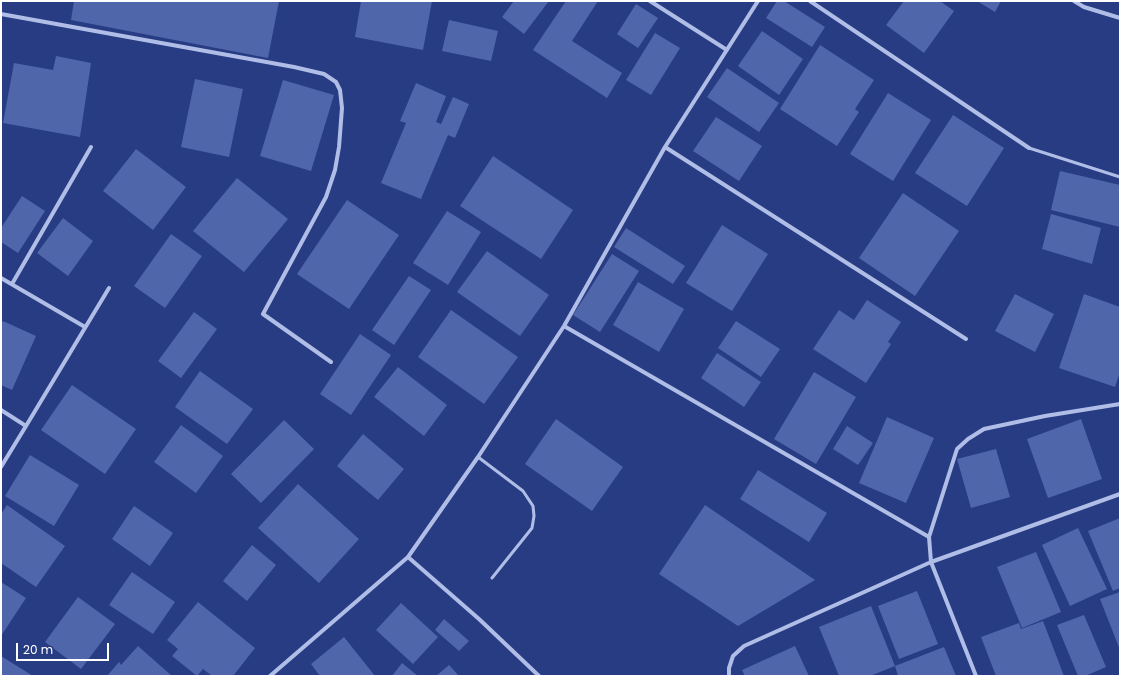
<!DOCTYPE html>
<style>
body{margin:0}
#map{position:relative;width:1121px;height:677px;overflow:hidden;background:#273c83;font-family:Poppins,sans-serif}
canvas{display:block}
.frame{position:absolute;inset:0;border:2px solid #fff;pointer-events:none}
.scale{position:absolute;left:16px;top:643px;width:93px;height:18px;box-sizing:border-box;border:2px solid #fff;border-top:0;padding-left:5px;font-size:12px;line-height:14px;white-space:nowrap;color:#fff;-webkit-text-stroke:3px #273c83;paint-order:stroke}
</style>
<div id="map">
<canvas width="1121" height="677"></canvas>
<div class="frame"></div>
<div class="scale">20 m</div>
</div>
<script>
const ctx = document.querySelector('canvas').getContext('2d');
ctx.lineJoin = 'round';
function fillPath(path, color) {
  ctx.fillStyle = color;
  ctx.fill(path, 'evenodd');
}
function poly(rows) {
  const path = new Path2D();
  for (const r of rows) {
    path.moveTo(r[0], r[1]);
    for (let i = 2; i < r.length; i += 2) path.lineTo(r[i], r[i + 1]);
  }
  return path;
}
function trace(path, color, width, dash) {
  ctx.strokeStyle = color;
  ctx.lineWidth = width;
  ctx.lineCap = dash ? 'butt' : 'round';
  ctx.setLineDash(dash || []);
  ctx.stroke(path);
}
const building = poly([
 [74,1,279,1,268,58,71,20],
 [361,1,432,1,423,50,355,37],
 [514,1,549,1,524,34,502,17],
 [566,1,598,1,572,41,622,73,607,98,533,50],
 [777,1,784,1,825,27,812,47,766,18],
 [904,1,940,1,954,11,924,53,886,25],
 [977,1,1001,1,995,12],
 [636,4,658,18,638,48,617,34],
 [449,20,498,31,491,61,442,51],
 [762,31,803,59,779,95,738,66],
 [655,33,680,48,651,95,626,80],
 [820,45,874,80,855,109,859,112,837,146,780,109],
 [56,56,91,63,80,137,3,123,14,63,53,70],
 [727,68,779,103,759,132,707,97],
 [195,79,243,89,229,157,181,147],
 [283,80,334,95,311,171,260,156],
 [416,83,446,96,436,122,441,124,453,97,469,104,455,138,448,135,421,199,381,183,406,123,400,121],
 [888,93,931,120,893,181,850,154],
 [953,115,1004,148,967,206,915,173],
 [716,117,762,146,739,181,693,151],
 [136,149,186,187,153,230,103,191],
 [493,156,573,210,541,259,460,206],
 [1060,171,1120,185,1120,227,1051,210],
 [237,178,288,219,244,272,193,231],
 [903,193,959,231,915,296,859,258],
 [22,196,45,211,18,253,1,242,1,228],
 [347,200,399,235,349,309,297,274],
 [447,211,481,232,448,285,413,263],
 [1051,214,1101,228,1092,264,1042,249],
 [63,218,93,241,68,276,37,253],
 [722,225,768,254,732,311,686,283],
 [626,228,685,266,673,284,614,247],
 [171,234,202,256,165,308,134,286],
 [487,251,549,295,520,336,457,292],
 [612,254,639,271,600,332,573,315],
 [409,276,431,290,394,345,372,330],
 [638,282,684,309,659,352,613,325],
 [1015,294,1054,314,1035,352,995,331],
 [1084,294,1120,307,1120,372,1115,387,1059,368],
 [867,300,901,322,888,342,891,344,866,383,813,349,839,310,854,320],
 [451,310,518,357,484,404,418,357],
 [194,312,217,329,181,378,158,361],
 [3,321,36,336,12,390,1,385,1,324],
 [736,321,780,349,761,377,718,348],
 [360,334,391,355,351,415,320,394],
 [717,353,761,382,744,407,701,378],
 [398,367,447,405,424,436,374,397],
 [200,371,253,409,227,444,175,407],
 [814,372,856,397,816,464,774,439],
 [72,385,136,429,105,474,41,430],
 [887,417,934,438,906,503,859,483],
 [556,419,623,467,592,511,525,464],
 [1081,419,1102,479,1048,498,1027,439],
 [284,420,314,449,261,503,231,474],
 [181,425,223,456,196,493,154,462],
 [847,426,873,443,858,465,833,449],
 [363,434,404,469,378,500,337,466],
 [996,449,1010,497,971,508,957,459],
 [30,455,79,485,54,526,5,496],
 [758,470,827,513,809,542,740,499],
 [298,484,359,539,319,583,258,528],
 [7,505,65,546,36,587,1,563,1,514],
 [705,505,815,580,738,626,659,574],
 [134,506,173,533,150,566,112,539],
 [1120,518,1120,588,1113,591,1088,531],
 [1078,528,1107,589,1070,606,1042,545],
 [252,545,276,565,247,601,223,581],
 [1036,552,1061,612,1022,628,997,567],
 [132,572,175,602,153,634,109,605],
 [1,582,26,598,1,636],
 [917,591,938,644,899,659,878,606],
 [1120,592,1120,650,1100,599],
 [78,597,115,624,81,669,45,642],
 [198,602,255,648,233,676,212,676,203,669,197,676,172,656,178,649,167,640],
 [401,603,438,637,413,664,376,630],
 [871,606,895,666,870,676,839,676,819,627],
 [1084,615,1106,667,1085,676,1078,676,1057,625],
 [444,619,469,641,459,651,435,630],
 [1043,621,1064,676,996,676,981,637,1019,623,1021,629],
 [344,637,375,676,320,676,311,664],
 [138,646,172,676,107,676,119,662,121,665],
 [795,646,809,676,745,676,742,670],
 [944,647,956,676,898,676,895,666],
 [1,656,33,676,1,676],
 [402,663,418,676,392,676],
 [449,665,459,676,436,676]
]);
const service = poly([
 [1029,148,1120,177],
 [478,457,523,491,533,506,534,516,532,528,492,578]
]);
const minor = poly([
 [650,1,727,50],
 [810,1,1029,148],
 [1074,1,1084,7,1120,18],
 [1,14,294,67,324,74,336,82,340,90,342,108,339,147,335,170,326,197,263,314,331,362],
 [665,147,966,339],
 [1,278,85,327],
 [12,284,91,147],
 [564,326,929,537],
 [1,410,26,426,109,288],
 [1,467,26,426],
 [408,557,478,457,564,326,665,147,758,1],
 [270,676,408,557,479,619,539,676],
 [729,676,729,668,733,656,744,646,931,562,1120,494],
 [976,676,931,562,929,537,957,449,968,439,984,429,1045,416,1120,404]
]);
fillPath(building, '#5066ab');
trace(service, '#b0bee7', 3);
trace(minor, '#b0bee7', 4);
</script>
